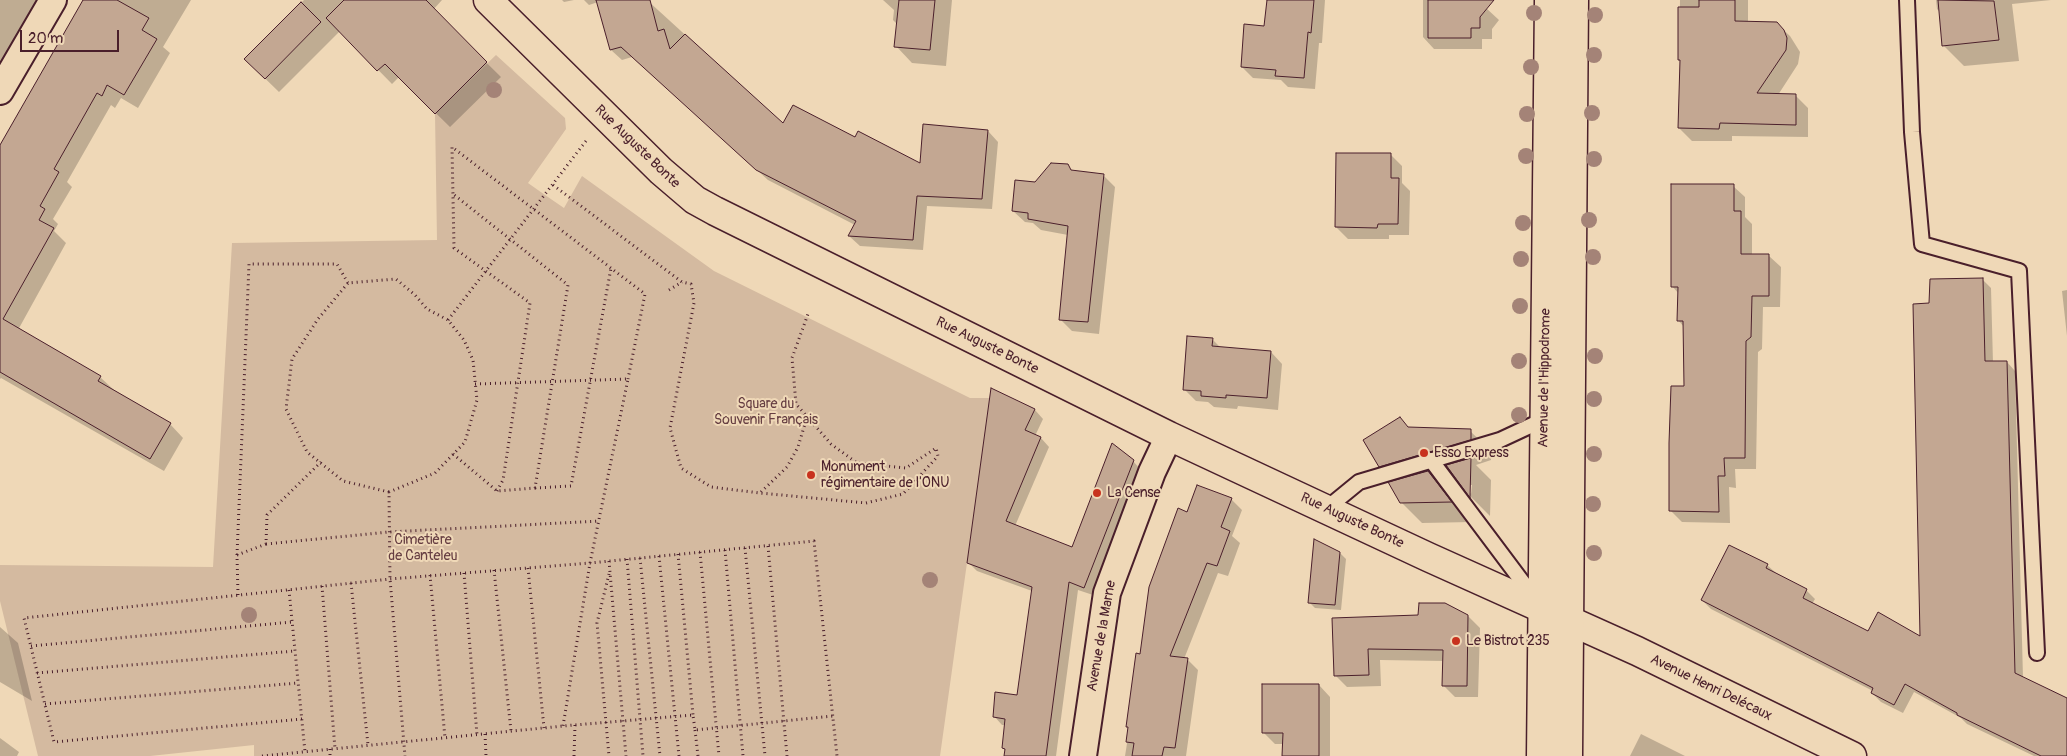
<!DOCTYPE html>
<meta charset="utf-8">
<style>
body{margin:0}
#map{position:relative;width:2067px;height:756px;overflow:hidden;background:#efd8b7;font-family:Pangolin,sans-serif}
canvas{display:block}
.scale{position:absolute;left:20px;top:30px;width:99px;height:22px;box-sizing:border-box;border:2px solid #4a1f2b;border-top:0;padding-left:6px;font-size:15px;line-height:18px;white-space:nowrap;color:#4a1f2b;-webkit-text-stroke:4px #efd8b7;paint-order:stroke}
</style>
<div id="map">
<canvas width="2067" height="756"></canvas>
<div class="scale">20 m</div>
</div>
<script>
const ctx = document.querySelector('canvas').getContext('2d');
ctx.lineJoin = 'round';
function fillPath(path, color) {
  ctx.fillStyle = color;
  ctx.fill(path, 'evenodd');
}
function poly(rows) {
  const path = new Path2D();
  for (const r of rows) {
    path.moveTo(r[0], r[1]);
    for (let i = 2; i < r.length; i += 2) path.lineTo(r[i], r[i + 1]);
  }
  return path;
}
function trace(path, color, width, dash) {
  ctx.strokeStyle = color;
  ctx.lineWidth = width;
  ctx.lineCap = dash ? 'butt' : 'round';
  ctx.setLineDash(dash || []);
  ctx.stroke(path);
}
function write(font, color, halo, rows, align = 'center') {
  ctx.font = font + ' Pangolin,sans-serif';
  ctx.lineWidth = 4;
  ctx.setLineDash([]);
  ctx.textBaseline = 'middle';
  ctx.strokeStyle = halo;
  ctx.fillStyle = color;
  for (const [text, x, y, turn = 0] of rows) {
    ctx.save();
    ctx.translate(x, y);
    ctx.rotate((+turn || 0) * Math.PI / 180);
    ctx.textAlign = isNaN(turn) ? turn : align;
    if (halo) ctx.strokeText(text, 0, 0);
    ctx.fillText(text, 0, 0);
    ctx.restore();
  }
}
const green = poly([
 [496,55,565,118,566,129,528,183,545,195,564,208,582,176,714,271,970,398,990,398,940,756,254,756,254,745,150,756,38,756,0,601,0,565,213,567,232,243,437,240,435,114]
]);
const shadow = poly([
 [0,0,37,0,0,63],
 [84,0,191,0,163,47,170,53,138,108,121,98,115,108,111,105,67,182,72,187,53,219,58,224,54,231,66,243,18,330,100,377,114,390,170,424,183,438,164,471,1,378,0,379,0,147],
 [304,0,442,0,433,10,501,77,450,127,399,77,392,84,340,31,279,92,245,59],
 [562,0,574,0,564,2],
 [584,0,647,0,784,125,855,139,921,165,925,126,988,131,998,142,992,209,927,206,923,250,860,246,849,236,855,225,768,180,632,57,622,60,611,50,598,2,589,5],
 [883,0,952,0,946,66,912,63,896,46,898,25,893,20,894,10],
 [1268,0,1325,0,1322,43,1319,43,1315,89,1288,87,1281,80,1253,78,1242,67,1266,27],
 [1423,0,1486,0,1486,8,1499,20,1492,29,1492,39,1482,39,1482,49,1434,49,1423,37],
 [1680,0,1748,0,1748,23,1776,23,1790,36,1800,52,1798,64,1778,95,1795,95,1808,108,1808,137,1732,136,1732,141,1692,141,1679,128,1682,63,1679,60],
 [1936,0,2051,0,2012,4,2019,61,1964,66,1943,45,1940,12,1937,9],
 [1391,155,1402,166,1402,183,1410,191,1409,235,1389,235,1389,239,1348,239,1336,227],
 [1067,166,1073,172,1103,175,1115,187,1099,334,1072,331,1060,319,1068,235,1041,230,1033,223,1025,222,1013,211,1036,184],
 [1733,186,1745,197,1745,217,1752,224,1752,256,1769,256,1781,267,1780,307,1763,307,1762,349,1758,352,1756,469,1735,469,1736,488,1729,487,1730,523,1682,522,1670,510,1685,387,1684,327,1678,320,1679,294,1672,286],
 [1982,279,1991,288,1993,363,2007,362,2015,371,2023,678,2067,699,2067,756,2034,756,1967,724,1961,718,1914,692,1903,713,1881,702,1872,693,1873,691,1711,609,1702,600,1767,565,1776,573,1806,590,1815,599,1812,604,1868,632,1921,638,1930,304],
 [2067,290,2067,336,2062,291],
 [1212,339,1221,348,1271,352,1282,364,1278,410,1238,406,1237,409,1214,407,1208,402,1196,401,1184,389],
 [992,389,1035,410,1043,419,1035,436,1041,438,1049,447,1015,526,1073,548,1133,461,1141,470,1093,595,1078,590,1056,756,1006,756,1006,751,1003,748,1006,725,1002,725,994,716,1018,697,1032,591,977,571,968,562],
 [1409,428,1470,431,1491,451,1491,460,1476,465,1491,480,1490,516,1471,497,1452,472,1433,477,1449,493,1471,522,1422,523,1401,502,1395,482,1380,466],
 [1469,485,1472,485,1471,494,1469,491],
 [1231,499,1242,510,1232,536,1240,543,1228,576,1218,573,1184,659,1187,659,1198,670,1186,756,1125,756,1141,655,1187,514],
 [1340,553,1346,559,1341,610,1315,608,1309,602],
 [1468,616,1480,628,1478,697,1455,697,1443,685,1444,661,1380,660,1381,686,1347,687,1335,675,1333,619],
 [0,627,18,643,32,701,0,682],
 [1319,685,1330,697,1330,756,1284,756,1284,744,1275,744,1263,732],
 [1641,734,1685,756,1630,756],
 [0,738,19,752,17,756,0,756]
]);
const building = poly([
 [83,0,117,0,149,18,142,30,157,39,124,95,107,85,102,96,97,93,54,169,59,172,40,206,45,209,39,220,54,228,3,319,101,376,98,381,171,423,150,459,0,372,0,145,83,0],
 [344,0,426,0,487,62,435,114,385,64,377,71,326,18,344,0],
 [596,0,650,0,658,31,664,29,670,49,685,34,783,123,793,105,855,137,858,131,920,163,923,124,988,130,982,199,917,196,913,240,848,236,856,221,756,170,621,47,610,50,596,0],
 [899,0,935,0,930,50,894,47,899,0],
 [1267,0,1314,0,1311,33,1308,32,1304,78,1275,76,1276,70,1241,67,1244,24,1264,26,1267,0],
 [1428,0,1494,0,1480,17,1480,28,1471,28,1471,38,1428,38,1428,0],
 [1699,0,1735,0,1735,21,1777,22,1784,30,1787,38,1786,50,1757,93,1796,94,1796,125,1720,123,1719,129,1678,128,1680,60,1678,60,1678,7,1699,7,1699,0],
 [1938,0,1994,1,1999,40,1942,46,1938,0],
 [301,2,321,22,265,79,244,59,301,2],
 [1336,153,1391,153,1391,178,1399,178,1398,224,1378,224,1377,228,1335,227,1336,153],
 [1051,163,1068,164,1071,170,1104,174,1088,322,1059,320,1068,226,1028,219,1028,213,1012,211,1015,180,1035,182,1051,163],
 [1671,184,1734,184,1734,211,1741,211,1741,254,1769,254,1769,296,1752,296,1751,337,1746,341,1745,458,1724,458,1725,476,1718,476,1719,512,1669,511,1669,443,1671,386,1684,386,1683,321,1677,321,1678,287,1671,287,1671,184],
 [1983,278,1985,361,2007,361,2015,673,2067,698,2067,756,2041,756,1957,715,1957,713,1905,684,1894,705,1871,693,1873,688,1701,600,1729,545,1768,564,1766,568,1807,589,1803,598,1868,631,1878,612,1920,636,1913,304,1929,303,1930,279,1983,278],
 [1187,336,1213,338,1212,346,1271,351,1267,398,1226,395,1226,398,1201,396,1201,391,1183,390,1187,336],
 [991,388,1035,409,1025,430,1041,437,1006,521,1072,547,1112,443,1134,460,1084,588,1069,582,1046,756,1004,756,1005,749,1002,748,1005,719,993,717,995,692,1017,695,1032,587,967,563,991,388],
 [1400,417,1408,427,1471,429,1471,440,1379,467,1363,440,1400,417],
 [1471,458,1470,498,1446,465,1471,458],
 [1428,471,1452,502,1400,503,1388,482,1428,471],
 [1197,485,1232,498,1221,527,1230,531,1217,566,1207,563,1170,656,1188,658,1175,748,1164,747,1162,756,1132,756,1134,743,1126,742,1128,727,1126,727,1136,653,1140,654,1149,587,1178,508,1187,512,1197,485],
 [1314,539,1340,552,1335,605,1308,603,1314,539],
 [1419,603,1445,603,1468,615,1467,686,1442,686,1443,650,1368,649,1369,675,1334,676,1332,618,1418,615,1419,603],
 [1262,684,1319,684,1319,756,1282,756,1283,733,1262,733,1262,684]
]);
const path = poly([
 [553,185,682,282,691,284,694,303,670,428,681,468,711,487,760,493,866,503,903,494,938,456,936,448,906,468,857,463,831,444,796,404,792,358,808,314],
 [669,290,682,282],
 [448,320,586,141],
 [475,384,628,379,590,563,563,726],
 [453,454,497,491,535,488,568,285,453,194],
 [535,488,571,486,611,268],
 [497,491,503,480,530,303,454,248,452,147,645,294,628,379],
 [389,492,343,481,307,452,286,409,292,359,318,319,348,283,396,279,415,295,427,309,448,320,464,340,473,360,477,400,465,442,435,473,389,492,390,579,405,756],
 [761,492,787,467,798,447,807,417],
 [266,544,389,532,600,521],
 [768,546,787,756],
 [745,548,765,756],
 [725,550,743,756],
 [700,552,719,756],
 [678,554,693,715],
 [237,555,249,264,337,264,348,283],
 [659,556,679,756],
 [640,558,660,756],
 [627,559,643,756],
 [609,561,626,756],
 [528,568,544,728],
 [494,570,511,731],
 [464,573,477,735],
 [609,574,597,623,609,756],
 [430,575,445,738],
 [351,583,368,745],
 [322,586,335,749],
 [289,590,305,752],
 [238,595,237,555,266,544,267,515,321,462],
 [31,646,292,622],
 [37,673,295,651],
 [45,704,298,683],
 [302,719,54,742,24,618,390,579,590,563,814,541,837,756],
 [695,730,698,756],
 [485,734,486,756],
 [330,749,330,756],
 [262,756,563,726,693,715,695,730,833,716],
 [574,756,575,725]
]);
const service = poly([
 [1907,0,1912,132,1922,244,2019,271,2037,653],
 [1431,460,1536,600],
 [1326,509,1359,482,1500,440,1545,419]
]);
const minor = poly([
 [0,91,53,0],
 [1083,756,1107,593,1152,472,1169,436]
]);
const tertiary = poly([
 [488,0,661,171,695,200,715,211,1169,436,1428,557,1637,651,1852,756]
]);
const primary = poly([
 [1541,756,1549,0],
 [1568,756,1574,0]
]);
const trees = [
 [1534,13],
 [1595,15],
 [1594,55],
 [1531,67],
 [494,90],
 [1592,113],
 [1527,114],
 [1526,156],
 [1594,159],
 [1589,220],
 [1523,223],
 [1593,257],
 [1521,259],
 [1520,306],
 [1595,356],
 [1519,361],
 [1594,399],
 [1519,415],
 [1594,454],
 [1593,504],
 [1594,553],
 [930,580],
 [249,615]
];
const markers = [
 [1424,453,5,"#c8321e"],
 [811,475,5,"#c8321e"],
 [1097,493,5,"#c8321e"],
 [1456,641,5,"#c8321e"]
];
const streetNames = [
 ["Rue Auguste Bonte",637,147,44],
 ["Rue Auguste Bonte",987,346,26],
 ["Avenue de l'Hippodrome",1545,378,-89],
 ["Rue Auguste Bonte",1352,521,25],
 ["Avenue de la Marne",1102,636,-80],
 ["Avenue Henri Delécaux",1711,688,26]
];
const parkNames = [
 ["Square du",766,404],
 ["Souvenir Français",766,420],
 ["Cimetière",423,540],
 ["de Canteleu",423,556]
];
const poiNames = [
 ["Esso Express",1434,453],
 ["Monument",821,467],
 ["régimentaire de l'ONU",821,483],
 ["La Cense",1107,493],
 ["Le Bistrot 235",1466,641]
];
fillPath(green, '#d4baa0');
fillPath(shadow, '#0003');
fillPath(building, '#c3a792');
trace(building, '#4a1f2b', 1);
trace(service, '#4a1f2b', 18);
trace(minor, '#4a1f2b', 30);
trace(tertiary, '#4a1f2b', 31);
trace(primary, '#4a1f2b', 31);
trace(path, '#4a1f2b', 3, [1, 4]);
trace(service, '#efd8b7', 14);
trace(minor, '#efd8b7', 26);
trace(tertiary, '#efd8b7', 28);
trace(primary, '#efd8b7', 28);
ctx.fillStyle = '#a48377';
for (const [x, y] of trees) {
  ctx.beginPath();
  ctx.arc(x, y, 8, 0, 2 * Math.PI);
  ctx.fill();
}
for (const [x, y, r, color] of markers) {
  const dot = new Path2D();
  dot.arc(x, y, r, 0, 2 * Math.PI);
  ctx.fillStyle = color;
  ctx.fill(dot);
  trace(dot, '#efd8b7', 2);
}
write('14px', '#4a1f2b', '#efd8b7', streetNames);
write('14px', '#663e42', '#efd8b7', parkNames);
write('14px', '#4a1f2b', '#efd8b7', poiNames, 'left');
</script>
